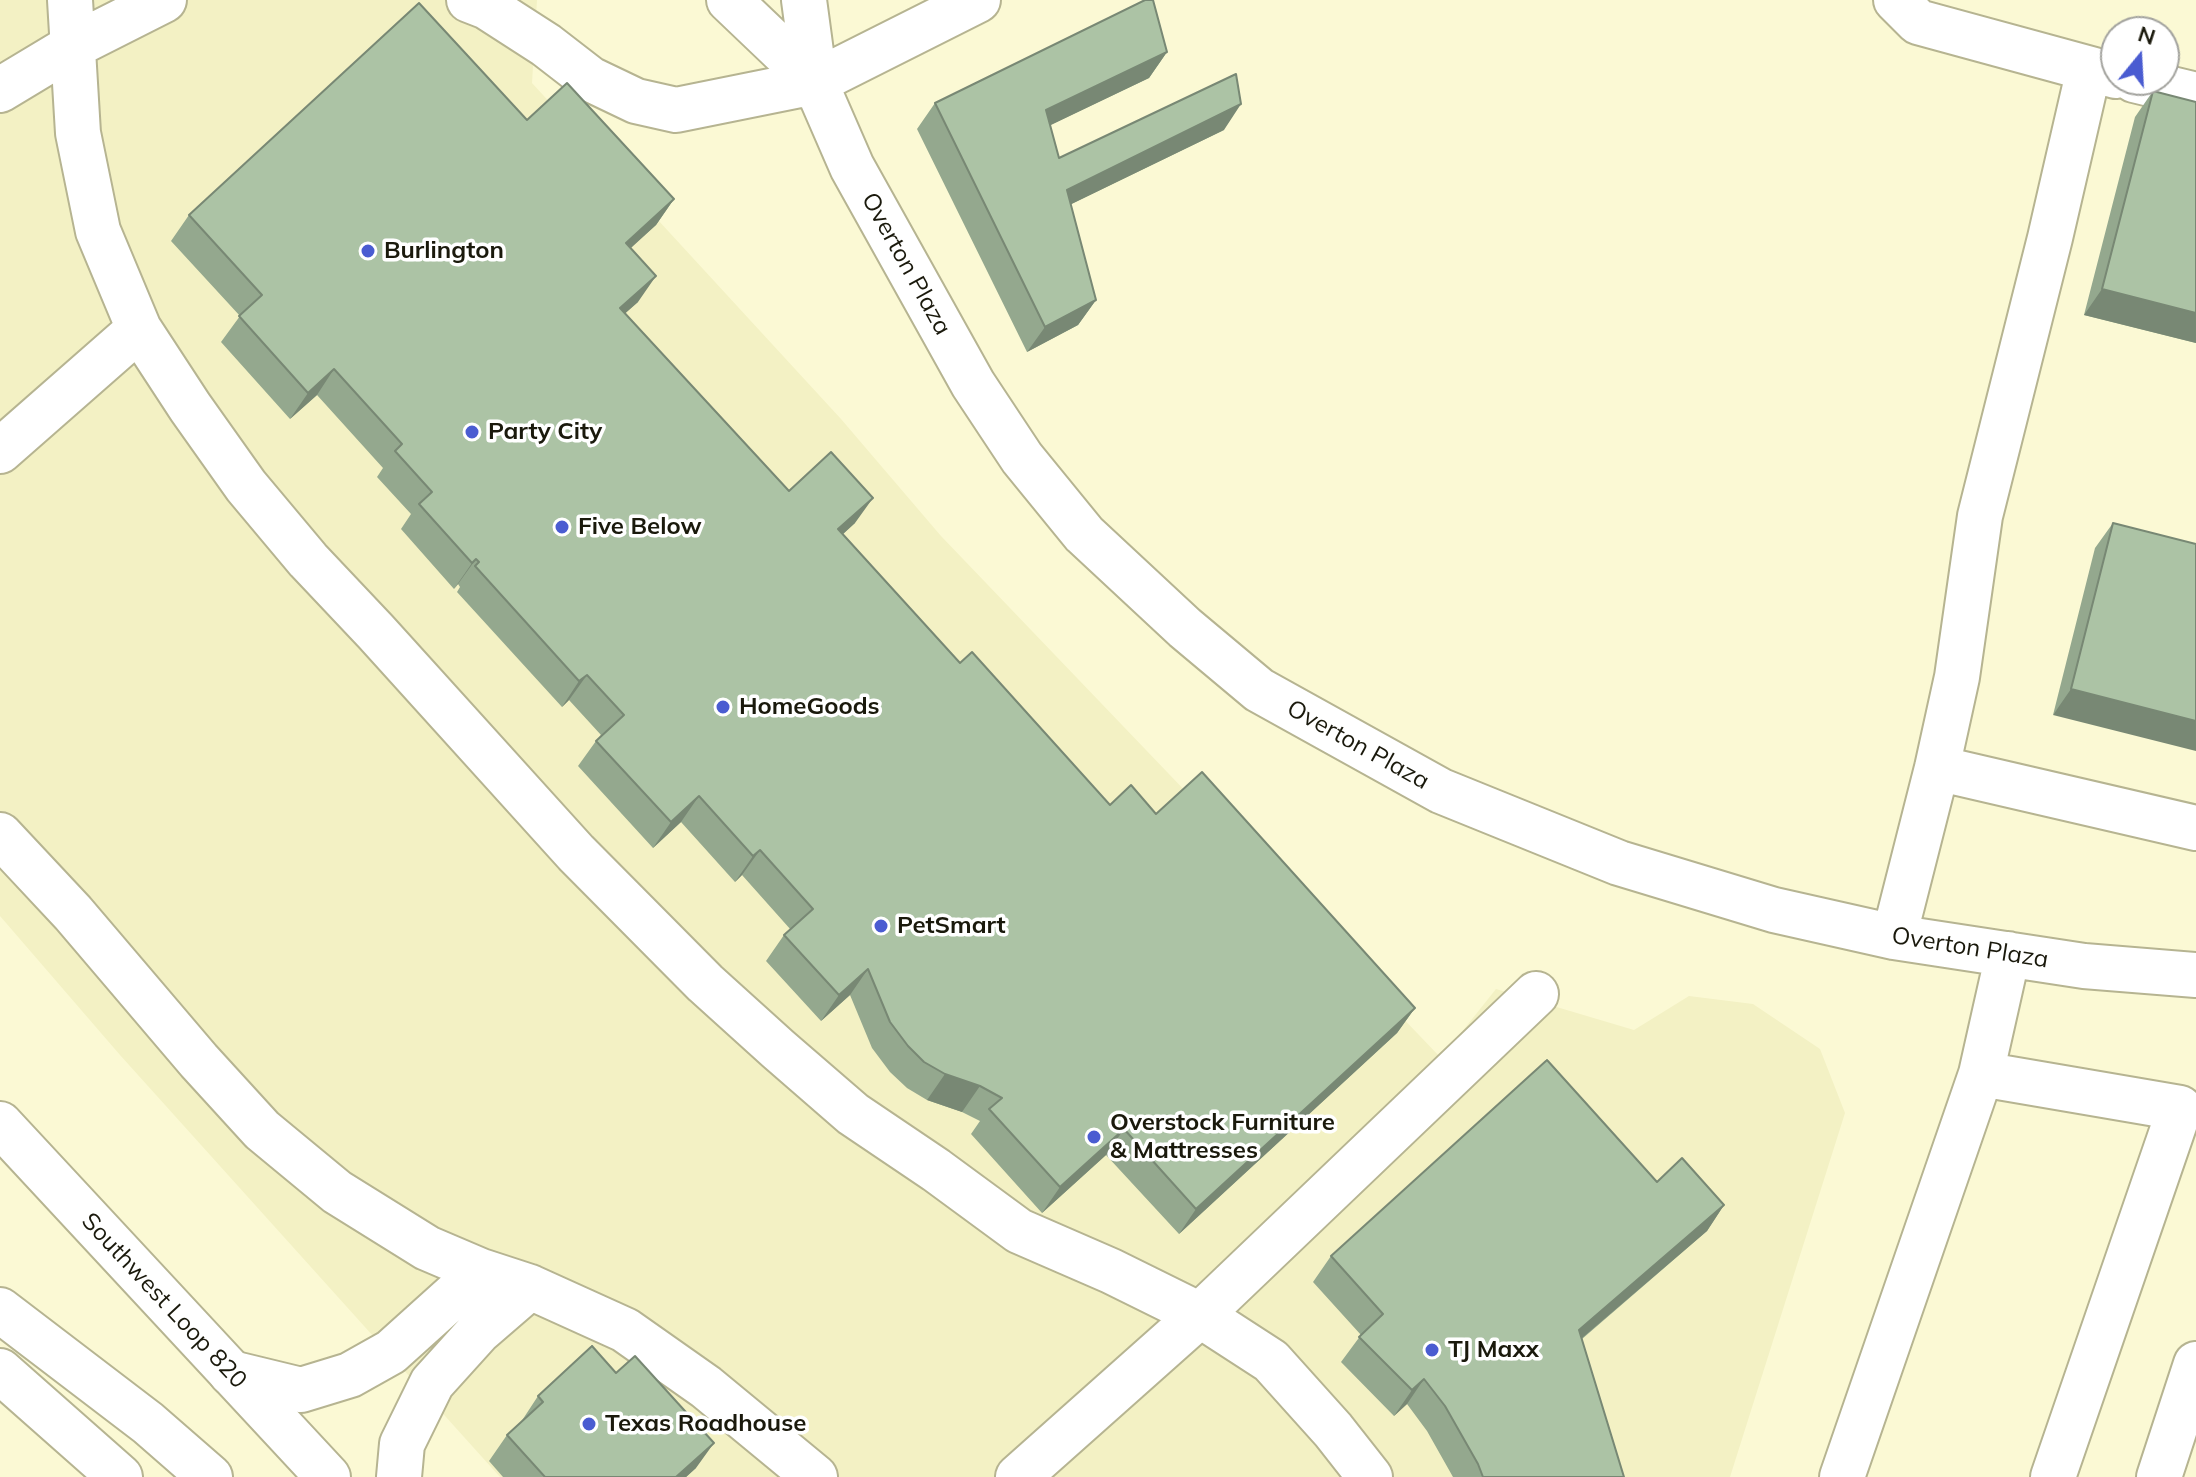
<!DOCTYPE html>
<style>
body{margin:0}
#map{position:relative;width:2196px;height:1477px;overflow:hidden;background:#fbf9d4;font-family:Mulish,sans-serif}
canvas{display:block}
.north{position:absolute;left:2100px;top:16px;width:80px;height:80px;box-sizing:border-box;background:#fff;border:2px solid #a3a39e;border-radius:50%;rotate:18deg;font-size:22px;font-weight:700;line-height:32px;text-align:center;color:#1a190c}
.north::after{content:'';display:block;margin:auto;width:28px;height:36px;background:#4a5cd1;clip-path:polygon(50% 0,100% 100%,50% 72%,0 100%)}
</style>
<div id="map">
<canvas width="2196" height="1477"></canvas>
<div class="north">N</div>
</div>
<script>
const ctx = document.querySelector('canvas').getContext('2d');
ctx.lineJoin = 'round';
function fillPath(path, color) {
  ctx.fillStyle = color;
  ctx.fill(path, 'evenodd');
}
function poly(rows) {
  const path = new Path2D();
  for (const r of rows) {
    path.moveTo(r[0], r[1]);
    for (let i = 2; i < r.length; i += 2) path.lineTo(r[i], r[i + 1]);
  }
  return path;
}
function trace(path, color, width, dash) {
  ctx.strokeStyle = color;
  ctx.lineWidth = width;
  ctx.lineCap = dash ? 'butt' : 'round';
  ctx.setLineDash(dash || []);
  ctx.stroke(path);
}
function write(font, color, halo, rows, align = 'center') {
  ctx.font = font + ' Mulish,sans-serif';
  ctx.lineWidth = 7;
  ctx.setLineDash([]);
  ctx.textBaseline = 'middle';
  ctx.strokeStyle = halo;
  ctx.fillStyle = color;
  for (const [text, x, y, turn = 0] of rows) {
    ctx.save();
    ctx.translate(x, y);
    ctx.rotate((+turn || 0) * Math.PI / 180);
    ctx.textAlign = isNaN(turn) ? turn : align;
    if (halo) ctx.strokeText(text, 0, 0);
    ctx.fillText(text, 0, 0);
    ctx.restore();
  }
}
const built = poly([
 [0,0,537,0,532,83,841,419,941,536,1441,1058,1496,989,1634,1030,1689,996,1753,1004,1820,1049,1845,1113,1730,1477,500,1477,120,1055,0,916]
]);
const minor = poly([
 [70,0,78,133,98,231,139,329,190,407,246,486,308,560,376,632,576,853,705,983,778,1049,853,1114,936,1170,1019,1231,1111,1271,1200,1315,1271,1361,1333,1430,1370,1477],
 [469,0,487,7,546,45,590,79,636,101,676,110,815,82,978,0],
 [729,0,815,82],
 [804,0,815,82,852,167,973,384,1022,458,1084,534,1185,628,1259,690,1441,791,1619,863,1774,910,1894,937,2084,966,2196,975],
 [1896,0,1918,22,2116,76],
 [2134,80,2196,95],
 [0,90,73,46,164,0],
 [0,451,139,329],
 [1937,768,2196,828],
 [0,835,73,913,199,1061,262,1130,337,1192,427,1248,481,1271,530,1287,625,1330,706,1387,815,1477],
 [1894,937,1937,768,1957,677,1980,516,2050,238,2089,69],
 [1981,1074,2180,1108,2053,1477],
 [231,1373,301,1390,350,1375,391,1352,481,1271],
 [399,1477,402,1444,432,1383,479,1331,530,1287],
 [1018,1477,1200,1315,1536,994],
 [1842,1477,1981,1074,2008,954],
 [2159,1477,2196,1364]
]);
const major = poly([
 [0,1124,328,1477]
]);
const highway = poly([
 [0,1310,148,1423,210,1477],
 [0,1371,120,1477]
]);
const wall = poly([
 [1167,52,1149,78,1050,125,1059,158,1224,130,1071,204,1096,300,1078,325,1027,352,917,129,935,103],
 [2153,91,2196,102,2196,343,2084,315,2135,117],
 [527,120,674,199,656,225,630,248,638,302,625,313,789,491,855,523,843,534,960,663,1110,805,1156,814,1415,1008,1397,1033,1179,1234,1106,1155,1042,1213,971,1134,980,1121,962,1112,927,1100,907,1088,890,1072,872,1048,850,995,821,1021,766,961,784,935,791,930,742,875,735,882,681,822,653,848,578,766,596,741,601,735,569,700,562,707,457,592,460,587,458,584,454,589,401,529,411,514,377,477,383,468,317,395,290,419,221,342,240,316,171,241,189,215],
 [2113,523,2196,544,2053,715,2095,548],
 [1657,1182,1724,1205,1707,1231,1582,1339,1624,1477,1453,1477,1427,1431,1407,1404,1394,1416,1341,1362,1361,1335,1313,1282,1331,1256],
 [538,1396,696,1468,686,1477,503,1477,489,1461,507,1435,521,1422]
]);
const shadedWall = poly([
 [1167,52,1149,78,1028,136,1046,110],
 [1241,104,1224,130,1049,215,1067,190],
 [674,199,656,225,608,269,626,243],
 [656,276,638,302,602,334,620,308],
 [2102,289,2196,313,2196,343,2084,315],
 [1096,300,1078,325,1027,352,1045,327],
 [334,369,317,395,290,419,308,393],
 [873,498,855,523,821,554,838,529],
 [476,559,458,584,454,589,472,563],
 [587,675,569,700,562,707,579,681],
 [2071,689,2196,721,2196,751,2053,715],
 [699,796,681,822,653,848,671,822],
 [760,850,742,875,735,882,753,856],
 [868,969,850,995,821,1021,839,995],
 [1415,1008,1397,1033,1179,1234,1196,1209],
 [945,1074,980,1086,962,1112,927,1100],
 [1124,1129,1106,1155,1042,1213,1060,1187],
 [1724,1205,1707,1231,1561,1356,1579,1330],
 [1424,1379,1407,1404,1394,1416,1412,1390],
 [714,1443,696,1468,686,1477,676,1477]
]);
const building = poly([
 [1145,0,1153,0,1167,52,1046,110,1059,158,1236,74,1241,104,1067,190,1096,300,1045,327,935,103,1145,0],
 [419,3,527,120,567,83,674,199,626,243,656,276,620,308,789,491,831,452,873,498,838,529,960,663,972,652,1110,805,1131,785,1156,814,1202,772,1415,1008,1196,1209,1124,1129,1060,1187,989,1109,1002,1098,980,1086,945,1074,924,1062,908,1046,890,1022,868,969,839,995,784,935,813,909,760,850,753,856,699,796,671,822,596,741,624,715,587,675,579,681,475,566,479,562,476,559,472,563,419,504,432,492,395,451,402,444,334,369,308,393,239,316,262,295,189,215,419,3],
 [2153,91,2196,102,2196,313,2102,289,2153,91],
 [2113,523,2196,544,2196,721,2071,689,2113,523],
 [1547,1060,1657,1182,1682,1158,1724,1205,1579,1330,1624,1477,1483,1477,1478,1464,1445,1406,1424,1379,1412,1390,1359,1337,1383,1314,1331,1256,1547,1060],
 [592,1346,616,1373,635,1356,714,1443,676,1477,545,1477,507,1435,543,1402,538,1396,592,1346]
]);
const markers = [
 [368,251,8,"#4a5cd1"],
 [472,432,8,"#4a5cd1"],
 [562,527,8,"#4a5cd1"],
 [723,707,8,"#4a5cd1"],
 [881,926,8,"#4a5cd1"],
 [1094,1137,8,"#4a5cd1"],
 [1432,1350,8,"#4a5cd1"],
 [589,1424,8,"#4a5cd1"]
];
const poiNames = [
 ["Burlington",384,251],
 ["Party City",488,432],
 ["Five Below",578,527],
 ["HomeGoods",739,707],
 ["PetSmart",897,926],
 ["Overstock Furniture",1110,1123],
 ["& Mattresses",1110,1151],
 ["TJ Maxx",1448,1350],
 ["Texas Roadhouse",605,1424]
];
const streetNames = [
 ["Overton Plaza",906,264,61],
 ["Overton Plaza",1358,745,29],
 ["Overton Plaza",1970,948,9],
 ["Southwest Loop 820",164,1301,47]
];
fillPath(built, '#f3f1c4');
trace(minor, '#b6b491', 48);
trace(major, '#b6b491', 48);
trace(highway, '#b6b491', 48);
trace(minor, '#fff', 44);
trace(major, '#fff', 44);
trace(highway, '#fff', 44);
fillPath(wall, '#94a88e');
fillPath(shadedWall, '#788874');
fillPath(building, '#acc3a5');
trace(building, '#788874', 2);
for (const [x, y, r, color] of markers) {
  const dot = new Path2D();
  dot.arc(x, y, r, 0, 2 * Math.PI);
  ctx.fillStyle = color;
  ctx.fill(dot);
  trace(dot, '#fff', 3);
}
write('bold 24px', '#1a190c', '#fff', poiNames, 'left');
write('24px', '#1a190c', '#fff', streetNames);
</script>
